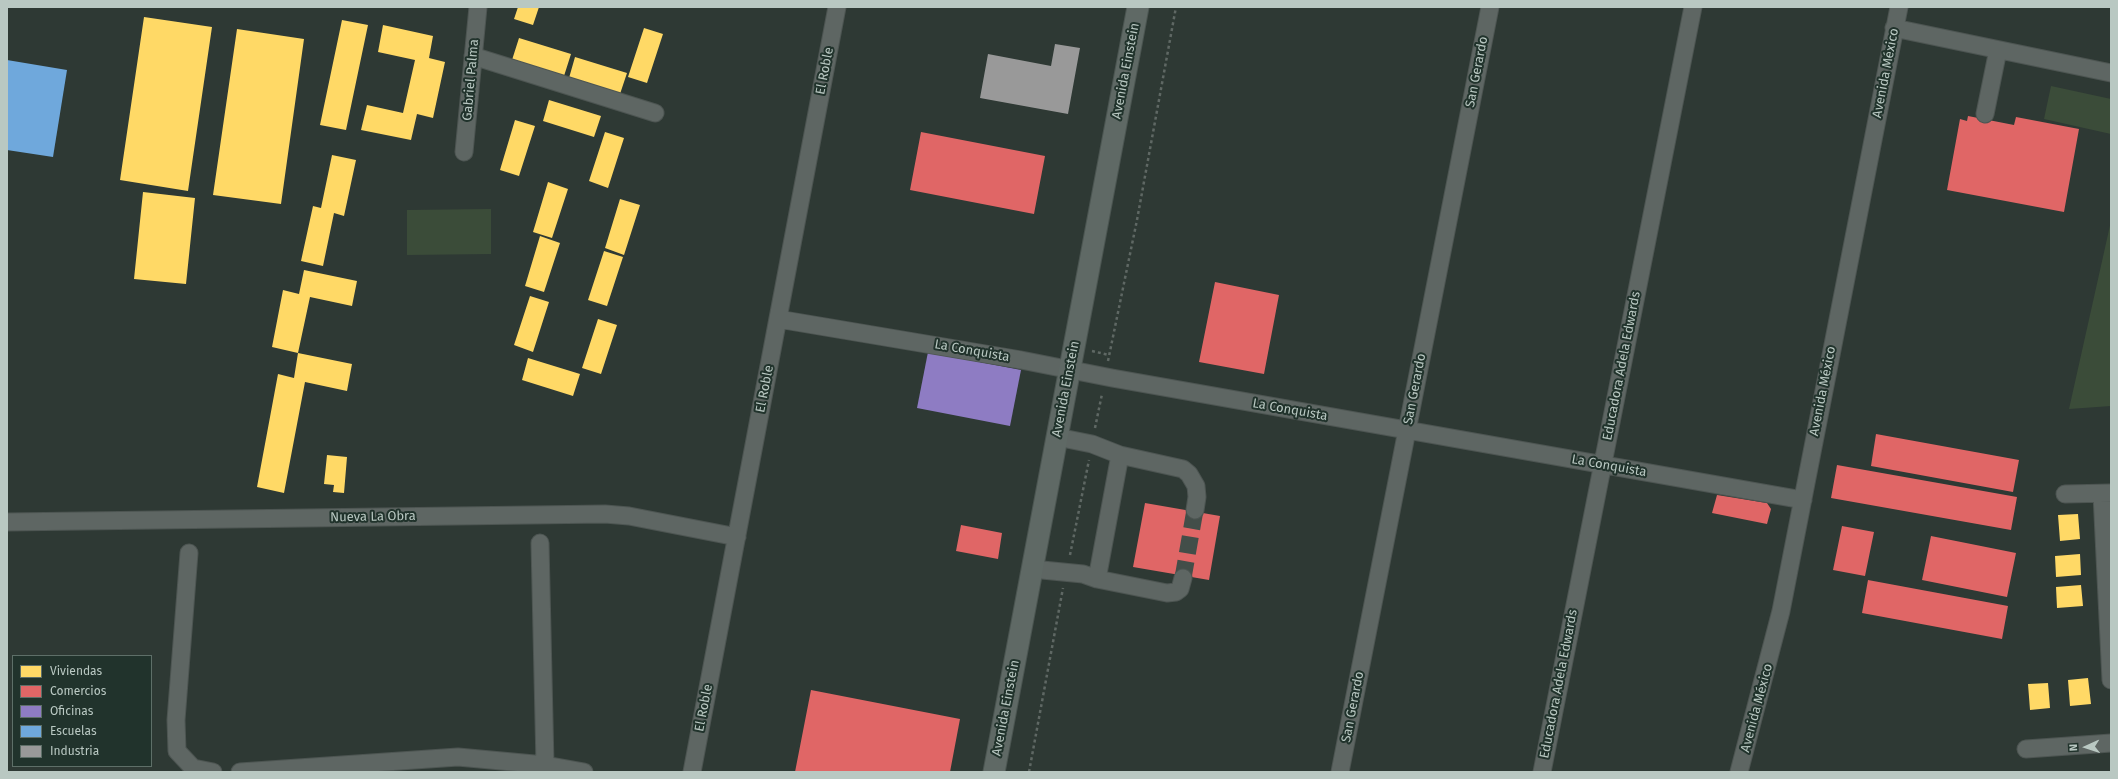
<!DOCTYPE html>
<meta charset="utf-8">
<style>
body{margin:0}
#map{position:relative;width:2118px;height:779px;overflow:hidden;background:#2e3934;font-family:"Fira Sans",sans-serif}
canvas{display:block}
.frame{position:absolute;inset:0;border:8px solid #b9c8c2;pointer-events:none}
.legend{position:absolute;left:12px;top:655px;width:140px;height:112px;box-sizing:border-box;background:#21332c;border:1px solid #5e6f68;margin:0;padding:5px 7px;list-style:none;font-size:12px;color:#b9c8c2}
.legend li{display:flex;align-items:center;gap:8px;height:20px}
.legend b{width:20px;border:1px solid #5e6f68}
.north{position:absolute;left:2066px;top:727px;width:40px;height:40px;-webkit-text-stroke:3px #21332c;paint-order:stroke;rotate:267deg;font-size:11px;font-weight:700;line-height:16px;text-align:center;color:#b9c8c2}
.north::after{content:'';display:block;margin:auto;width:14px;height:18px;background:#b9c8c2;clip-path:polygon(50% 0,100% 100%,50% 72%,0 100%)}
</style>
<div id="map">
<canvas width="2118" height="779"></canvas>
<div class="frame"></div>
<ul class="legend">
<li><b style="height:11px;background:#ffd966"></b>Viviendas</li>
<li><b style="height:11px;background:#e06666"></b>Comercios</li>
<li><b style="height:11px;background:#8e7cc3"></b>Oficinas</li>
<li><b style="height:11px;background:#6fa8dc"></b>Escuelas</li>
<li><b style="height:11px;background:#999"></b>Industria</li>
</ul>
<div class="north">N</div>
</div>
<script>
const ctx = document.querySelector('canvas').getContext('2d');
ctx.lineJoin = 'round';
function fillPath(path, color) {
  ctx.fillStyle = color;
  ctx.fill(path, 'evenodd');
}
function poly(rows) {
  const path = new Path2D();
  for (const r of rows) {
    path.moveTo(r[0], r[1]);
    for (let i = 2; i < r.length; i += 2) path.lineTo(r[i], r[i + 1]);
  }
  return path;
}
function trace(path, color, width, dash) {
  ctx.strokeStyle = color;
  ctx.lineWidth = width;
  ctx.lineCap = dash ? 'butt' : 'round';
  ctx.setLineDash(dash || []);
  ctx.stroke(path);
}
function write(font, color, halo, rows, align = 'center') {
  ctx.font = font + ' "Fira Sans",sans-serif';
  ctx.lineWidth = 4;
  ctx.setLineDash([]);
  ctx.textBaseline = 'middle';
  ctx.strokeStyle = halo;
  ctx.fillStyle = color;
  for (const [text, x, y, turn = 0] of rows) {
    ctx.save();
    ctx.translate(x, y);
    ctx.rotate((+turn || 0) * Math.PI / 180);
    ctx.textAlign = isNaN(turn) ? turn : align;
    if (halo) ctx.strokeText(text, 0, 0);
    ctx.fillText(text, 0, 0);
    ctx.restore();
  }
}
const green = poly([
 [2051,86,2111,99,2111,134,2044,119],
 [491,209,491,254,407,255,407,210],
 [2111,221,2111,406,2069,409]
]);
const homes = poly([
 [518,7,539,7,533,25,514,19],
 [144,17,212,27,188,191,120,180],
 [342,20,368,25,346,130,320,125],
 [383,25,433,36,429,58,445,62,433,118,417,114,411,140,361,130,367,105,403,113,415,60,378,52],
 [644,28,663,34,647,83,628,77],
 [237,29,304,39,281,204,213,195],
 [519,38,571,54,564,76,512,60],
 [575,57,627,73,620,94,569,78],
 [549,100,601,116,594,137,543,121],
 [515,120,535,126,519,176,500,170],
 [605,132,624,138,608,188,589,181],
 [332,155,356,160,344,216,334,213,323,266,301,261,313,206,321,208],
 [548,182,568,189,552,238,533,232],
 [143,192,195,198,186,284,134,279],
 [620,199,640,205,624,255,605,248],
 [540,236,560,243,544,292,525,286],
 [604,251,623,257,607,306,588,300],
 [304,270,357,281,352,306,310,297,298,353,272,347,283,290,299,294],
 [530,296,549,302,533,352,514,345],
 [598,319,617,325,601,374,582,368],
 [298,353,352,364,347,391,305,382,284,493,257,487,278,374,294,378],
 [528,358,580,374,573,396,522,380],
 [327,455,347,457,344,493,333,492,334,485,324,484],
 [2078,514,2080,539,2060,541,2058,515],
 [2080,554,2081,575,2056,577,2055,556],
 [2081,585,2083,606,2057,608,2056,587],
 [2088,678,2091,704,2070,706,2068,680],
 [2048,683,2050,708,2030,710,2028,684]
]);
const shops = poly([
 [1968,116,2014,125,2016,117,2079,129,2064,212,1947,190,1960,119,1967,121],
 [921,132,1045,156,1034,214,910,190],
 [1215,282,1279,295,1264,374,1199,362],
 [1876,434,2019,460,2013,492,1871,466],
 [1837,465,2017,497,2011,530,1831,498],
 [1717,495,1767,503,1771,509,1767,524,1712,513],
 [1145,503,1220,516,1209,580,1133,567],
 [961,525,1002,533,998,559,956,551],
 [1842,526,1874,532,1865,576,1833,570],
 [1931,536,2016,553,2007,597,1922,580],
 [1868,580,2008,606,2002,639,1862,613],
 [811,690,960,719,950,772,795,772]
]);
const offices = poly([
 [928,352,1021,370,1010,426,917,408]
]);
const schools = poly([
 [7,60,67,70,53,157,7,150]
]);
const industry = poly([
 [1055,44,1080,48,1068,114,980,98,988,54,1051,66]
]);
const minorTunnel = poly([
 [1183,578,1195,510]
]);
const path = poly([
 [1092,351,1109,355],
 [1108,361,1137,220,1176,7],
 [1095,428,1102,394],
 [1070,555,1089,460],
 [1029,772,1063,588]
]);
const minor = poly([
 [1894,28,2111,73],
 [473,56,655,113],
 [1985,114,1998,50],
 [464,152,478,7],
 [778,319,1021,360,1112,378,1803,500],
 [1057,437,1092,444,1120,455,1183,469,1189,474,1196,486,1197,497,1195,510],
 [2065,494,2111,493],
 [2102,494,2111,680],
 [7,522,605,514,629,516,737,537],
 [540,543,545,765],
 [189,553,176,720,177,751,193,768,213,772],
 [1032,569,1083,574,1097,579,1167,593,1176,592,1180,589,1183,578],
 [1097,579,1120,455],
 [2026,749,2111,743],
 [240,772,458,757,545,765,584,772],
 [692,772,837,7],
 [1340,772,1490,7],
 [1542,772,1693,7],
 [1739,772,1781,611,1899,7]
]);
const major = poly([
 [994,772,1138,7]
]);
const streetNames = [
 ["El Roble",825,71,-79],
 ["Avenida Einstein",1126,71,-79],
 ["San Gerardo",1477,72,-79],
 ["Avenida México",1886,73,-79],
 ["Gabriel Palma",471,80,-85],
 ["La Conquista",972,351,10],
 ["Educadora Adela Edwards",1622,366,-79],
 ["El Roble",765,389,-79],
 ["Avenida Einstein",1066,389,-79],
 ["San Gerardo",1415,389,-79],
 ["Avenida México",1823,391,-79],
 ["La Conquista",1290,410,10],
 ["La Conquista",1609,466,10],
 ["Nueva La Obra",373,517,-1],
 ["Educadora Adela Edwards",1559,684,-79],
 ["San Gerardo",1353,707,-79],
 ["El Roble",704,708,-79],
 ["Avenida Einstein",1006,708,-79],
 ["Avenida México",1757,708,-75]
];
fillPath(green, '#3b4c39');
fillPath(homes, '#ffd966');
fillPath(shops, '#e06666');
fillPath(offices, '#8e7cc3');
fillPath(schools, '#6fa8dc');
fillPath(industry, '#999');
trace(minorTunnel, '#434e49', 17, [17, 8]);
trace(minor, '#4d5552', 19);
trace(major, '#4b5551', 23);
trace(path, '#5f6864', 2.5, [3, 3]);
trace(minor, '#5e6663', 17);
trace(major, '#5f6965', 21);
write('13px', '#b9c8c2', '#21332c', streetNames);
</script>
